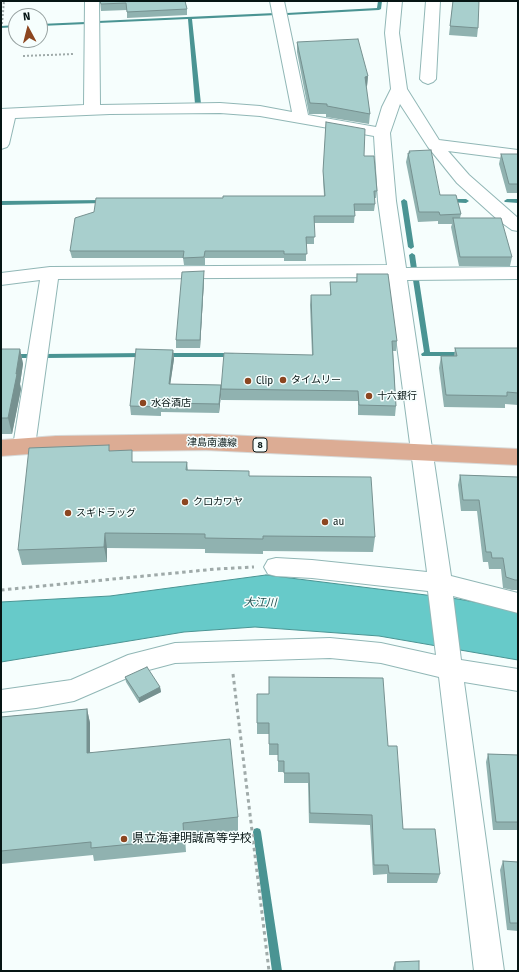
<!DOCTYPE html>
<meta charset="utf-8">
<style>
body{margin:0}
#map{position:relative;width:519px;height:972px;overflow:hidden;background:#f6fefd;font-family:"Fira Sans",sans-serif}
canvas{display:block}
.frame{position:absolute;inset:0;border:2px solid #061514;pointer-events:none}
.north{position:absolute;left:8px;top:8px;width:40px;height:40px;box-sizing:border-box;background:#f6fefd;border:1px solid #96a1a0;border-radius:50%;rotate:353deg;font-size:11px;font-weight:700;line-height:16px;text-align:center;color:#061514}
.north::after{content:'';display:block;margin:auto;width:14px;height:18px;background:#8c4620;clip-path:polygon(50% 0,100% 100%,50% 72%,0 100%)}
</style>
<div id="map">
<canvas width="519" height="972"></canvas>
<div class="frame"></div>
<div class="north">N</div>
</div>
<script>
const ctx = document.querySelector('canvas').getContext('2d');
ctx.lineJoin = 'round';
function fillPath(path, color) {
  ctx.fillStyle = color;
  ctx.fill(path, 'evenodd');
}
function poly(rows) {
  const path = new Path2D();
  for (const r of rows) {
    path.moveTo(r[0], r[1]);
    for (let i = 2; i < r.length; i += 2) path.lineTo(r[i], r[i + 1]);
  }
  return path;
}
function trace(path, color, width, dash) {
  ctx.strokeStyle = color;
  ctx.lineWidth = width;
  ctx.lineCap = dash ? 'butt' : 'round';
  ctx.setLineDash(dash || []);
  ctx.stroke(path);
}
function write(font, color, halo, rows, align = 'center') {
  ctx.font = font + ' "Fira Sans","Noto Sans JP",sans-serif';
  ctx.lineWidth = 3;
  ctx.setLineDash([]);
  ctx.textBaseline = 'middle';
  ctx.strokeStyle = halo;
  ctx.fillStyle = color;
  for (const [text, x, y, turn = 0] of rows) {
    ctx.save();
    ctx.translate(x, y);
    ctx.rotate((+turn || 0) * Math.PI / 180);
    ctx.textAlign = isNaN(turn) ? turn : align;
    if (halo) ctx.strokeText(text, 0, 0);
    ctx.fillText(text, 0, 0);
    ctx.restore();
  }
}
const water = poly([
 [266,575,458,599,518,610,518,660,379,636,255,627,184,632,1,662,1,602,110,596,266,575]
]);
const stream = poly([
 [378,1,382,1,381,9,379,10,287,15,285,14,287,13,377,8,378,1],
 [275,13,277,14,277,15,192,19,201,104,198,106,195,104,188,19,98,23,96,22,98,21,275,13],
 [85,22,87,23,87,24,40,26,40,24,85,22],
 [16,25,16,27,1,28,1,26,16,25],
 [404,199,407,201,414,247,411,249,408,247,401,201,404,199],
 [449,199,466,199,469,201,466,203,447,202,446,201,449,199],
 [507,199,518,199,518,203,505,202,504,201,507,199],
 [105,200,107,201,107,203,1,205,1,201,105,200],
 [412,253,415,255,417,269,414,271,411,269,409,255,412,253],
 [416,278,419,280,430,352,466,352,467,354,466,356,422,356,421,354,424,352,413,280,416,278],
 [145,353,148,355,145,357,45,358,42,356,45,354,145,353],
 [163,353,233,353,236,355,233,357,163,357,162,355,163,353],
 [1,354,30,354,33,356,30,358,1,358,1,354],
 [257,828,260,829,261,832,282,971,272,971,253,832,254,829,257,828]
]);
const pathFar1 = poly([
 [2,24,4,1],
 [23,56,73,54]
]);
const path = poly([
 [1,590,216,569,254,567],
 [233,674,269,971]
]);
const minor = poly([
 [85,1,99,1,100,105,220,103,260,106,292,112,270,1,284,1,308,115,376,127,382,107,391,89,385,33,388,1,402,1,399,33,407,89,439,140,518,150,518,160,448,151,469,175,518,218,518,231,512,230,498,220,457,183,428,147,400,104,390,133,396,201,406,268,518,267,518,279,407,280,451,576,518,593,518,613,453,596,461,660,518,669,518,691,464,682,504,971,474,971,439,677,381,663,330,658,175,663,141,672,74,701,36,708,1,712,1,690,71,680,128,655,175,643,330,638,381,643,436,655,428,591,312,578,276,576,268,574,264,567,268,560,276,558,312,560,427,572,388,277,58,279,35,446,32,452,24,454,16,452,13,446,40,280,1,285,1,273,50,267,387,265,378,201,374,136,260,116,220,113,110,114,15,118,9,144,7,147,1,149,1,109,84,105,85,1],
 [426,1,440,1,436,79,433,82,428,84,423,82,420,79,426,1]
]);
const major = poly([
 [206,434,518,449,518,465,206,450,56,452,1,456,1,440,56,436,206,434]
]);
const wall = poly([
 [100,1,185,1,187,9,187,15,127,18,127,10,101,11],
 [453,1,478,28,477,37,449,35],
 [297,42,368,76,367,86,366,87,370,114,369,124,326,117,326,114,309,114,297,52],
 [326,122,364,156,377,191,376,198,374,198,375,204,374,211,355,211,354,223,314,223,314,244,306,244,306,261,284,261,284,258,205,258,205,265,184,265,183,258,72,258,70,251,223,198,324,196,323,178],
 [409,151,440,195,461,214,460,218,512,257,510,266,459,266,451,227,452,224,438,224,438,221,418,222,406,162,408,153,409,153],
 [501,154,518,154,518,193,507,193,499,164],
 [357,274,397,341,396,351,393,351,396,406,395,416,358,415,358,401,221,400,221,389,312,355,310,305,311,295,330,295,330,282,356,282],
 [204,280,200,348,176,348,176,340],
 [455,348,518,348,518,405,505,404,505,408,444,407,439,368,441,356,454,356],
 [1,349,20,349,23,364,20,384,21,389,12,434,1,434],
 [173,350,174,359,170,384,221,385,221,394,219,413,161,412,161,416,131,415,130,406],
 [110,451,133,462,187,462,188,470,249,476,375,537,373,552,263,551,263,554,205,553,205,549,107,548,107,562,22,565,18,550],
 [460,475,518,477,518,590,512,590,503,588,501,569,489,569,488,562,483,562,477,511,461,511,458,485],
 [125,677,160,687,161,692,139,703,126,682],
 [257,694,388,746,403,829,440,874,437,883,387,883,387,874,373,875,370,825,309,823,308,783,284,783,284,772,278,772,278,755,269,755,269,734,257,734],
 [87,709,90,723,90,752,238,817,238,831,185,837,186,852,94,861,93,855,1,864,1,717],
 [488,754,518,755,518,830,493,830,486,762],
 [503,861,518,862,518,931,507,930,500,870],
 [395,962,419,971,473,971,393,971,393,968]
]);
const shadedWall = poly([
 [368,76,367,86,365,87,365,77],
 [204,271,204,280,200,348,200,340],
 [20,349,23,364,20,384,21,389,12,434,8,418],
 [173,350,174,359,169,393,169,384],
 [221,385,221,394,219,413,219,404],
 [105,533,107,548,107,562,104,547],
 [160,687,161,692,139,703,139,698],
 [87,709,90,723,90,767,87,753]
]);
const building = poly([
 [100,1,185,1,187,9,127,12,126,3,101,4,100,1],
 [453,1,479,1,478,28,450,26,453,1],
 [358,39,368,76,365,77,370,114,327,106,327,104,310,103,297,42,358,39],
 [326,122,365,129,364,156,374,156,377,191,374,191,375,204,354,204,355,216,314,216,315,237,306,237,307,254,284,254,284,251,205,251,204,257,183,258,184,251,70,251,75,218,94,212,96,198,223,198,223,196,325,196,323,171,326,122],
 [431,150,440,195,456,195,461,214,440,215,439,212,419,212,408,153,410,153,409,151,431,150],
 [501,154,518,154,518,184,509,184,501,154],
 [453,218,501,218,512,257,460,257,453,218],
 [204,271,200,340,176,340,182,272,204,271],
 [357,274,388,274,397,341,392,341,396,406,359,405,358,391,221,389,224,353,313,355,311,295,331,295,330,282,357,282,357,274],
 [455,348,518,348,518,393,507,392,507,396,446,395,441,356,457,356,455,348],
 [1,349,20,349,16,374,17,374,8,418,1,418,1,349],
 [136,349,173,350,169,384,221,385,219,404,160,403,160,407,130,406,136,349],
 [109,445,109,451,132,450,132,462,187,462,186,470,249,471,249,476,371,477,375,537,263,536,263,539,205,538,205,534,105,533,104,547,18,550,29,448,109,445],
 [460,475,518,477,518,580,515,580,506,577,503,558,492,558,491,552,486,552,479,500,463,500,460,475],
 [147,667,160,687,139,698,125,677,147,667],
 [269,677,383,678,388,746,397,746,403,829,435,829,440,874,389,873,388,865,374,865,372,815,310,813,309,773,284,773,284,761,278,761,278,744,269,744,269,723,257,723,257,694,269,694,269,677],
 [87,709,87,753,230,739,238,817,183,823,184,839,91,848,91,842,1,851,1,717,87,709],
 [488,754,518,755,518,822,496,822,488,754],
 [503,861,518,862,518,923,510,923,503,861],
 [419,961,419,971,473,971,395,971,395,962,419,961]
]);
const markers = [
 [283,380,4,"#8c4620"],
 [248,381,4,"#8c4620"],
 [369,396,4,"#8c4620"],
 [143,403,4,"#8c4620"],
 [185,502,4,"#8c4620"],
 [68,513,4,"#8c4620"],
 [325,522,4,"#8c4620"],
 [124,839,4,"#8c4620"]
];
const shields = [
 [260,445,14]
];
const shieldNames = [
 ["8",260,445]
];
const poiNames = [
 ["タイムリー",291,380],
 ["Clip",256,381],
 ["十六銀行",377,396],
 ["水谷酒店",151,403],
 ["クロカワヤ",193,502],
 ["スギドラッグ",76,513],
 ["au",333,522]
];
const streetNames = [
 ["津島南濃線",212,443,1]
];
const waterNames = [
 ["大江川",260,603,1]
];
const nearPoinames = [
 ["県立海津明誠高等学校",132,839]
];
fillPath(water, '#67cac9');
trace(water, '#4a9493', 1);
fillPath(stream, '#4a9493');
trace(minor, '#91b7b6', 2);
trace(major, '#d7dad9', 2);
trace(pathFar1, '#9faaa9', 2, [2, 2]);
trace(path, '#9faaa9', 3, [3.5, 3.5]);
fillPath(minor, '#fff');
fillPath(major, '#dcac94');
fillPath(wall, '#90b2b0');
fillPath(shadedWall, '#769190');
fillPath(building, '#a8cfcd');
trace(building, '#769190', 1);
for (const [x, y, r, color] of markers) {
  const dot = new Path2D();
  dot.arc(x, y, r, 0, 2 * Math.PI);
  ctx.fillStyle = color;
  ctx.fill(dot);
  trace(dot, '#f6fefd', 1.5);
}
for (const [x, y, w] of shields) {
  const box = new Path2D();
  box.roundRect(x - w / 2, y - 7, w, 14, 3);
  ctx.fillStyle = '#f6fefd';
  ctx.fill(box);
  trace(box, '#061514', 1);
}
write('bold 9px', '#061514', null, shieldNames);
write('10px', '#061514', '#f6fefd', poiNames, 'left');
write('10px', '#061514', '#f6fefd', streetNames);
write('italic 11px', '#204d4c', '#f6fefd', waterNames);
write('12px', '#061514', '#f6fefd', nearPoinames, 'left');
</script>
